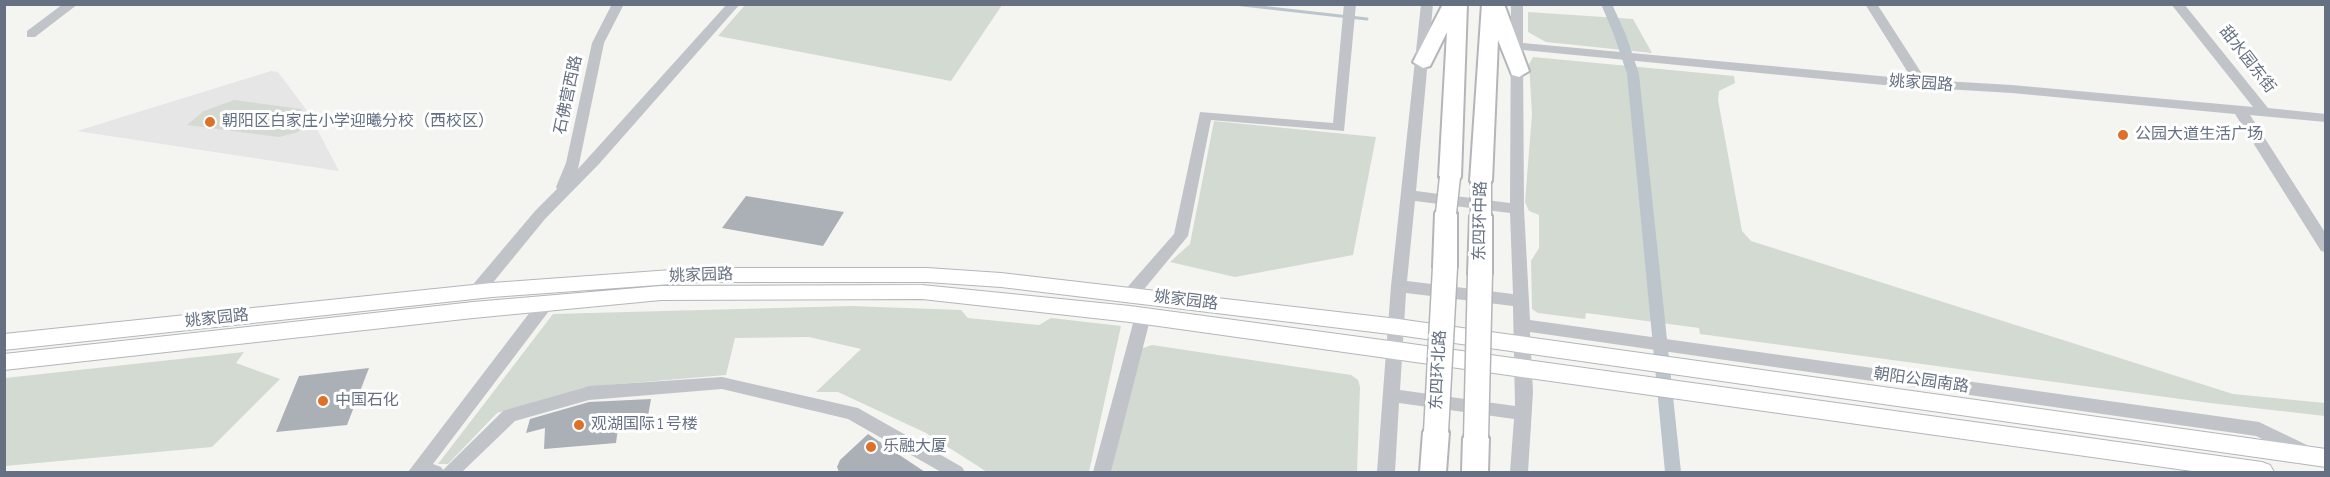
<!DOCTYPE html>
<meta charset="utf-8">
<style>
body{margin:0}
#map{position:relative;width:2330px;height:477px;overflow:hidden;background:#f4f5f1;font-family:"Sofia Sans Condensed",sans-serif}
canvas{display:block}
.frame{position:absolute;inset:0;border:6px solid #657082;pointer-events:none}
</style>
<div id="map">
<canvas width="2330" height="477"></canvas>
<div class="frame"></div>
</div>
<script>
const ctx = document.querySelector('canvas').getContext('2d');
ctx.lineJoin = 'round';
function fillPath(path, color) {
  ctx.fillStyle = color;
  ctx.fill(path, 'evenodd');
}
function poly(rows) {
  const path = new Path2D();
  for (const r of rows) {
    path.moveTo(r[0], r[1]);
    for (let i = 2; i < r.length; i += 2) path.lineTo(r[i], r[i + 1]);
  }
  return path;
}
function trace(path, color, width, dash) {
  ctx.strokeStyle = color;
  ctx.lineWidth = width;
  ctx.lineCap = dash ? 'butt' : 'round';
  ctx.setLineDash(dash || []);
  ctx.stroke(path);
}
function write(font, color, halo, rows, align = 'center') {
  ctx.font = font + ' "Sofia Sans Condensed","Noto Sans SC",sans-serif';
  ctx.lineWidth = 6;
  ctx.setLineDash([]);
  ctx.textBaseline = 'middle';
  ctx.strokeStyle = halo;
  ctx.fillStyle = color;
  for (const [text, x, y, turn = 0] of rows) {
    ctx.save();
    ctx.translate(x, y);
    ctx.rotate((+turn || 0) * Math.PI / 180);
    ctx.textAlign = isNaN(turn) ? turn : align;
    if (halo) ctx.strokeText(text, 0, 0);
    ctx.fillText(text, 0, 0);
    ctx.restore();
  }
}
const built = poly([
 [271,71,278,72,308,112,339,171,77,131]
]);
const green = poly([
 [746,4,1002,4,1002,5,951,81,718,36],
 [1528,12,1633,19,1652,53,1546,42,1528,32],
 [1533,57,1734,76,1735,83,1719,91,1718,100,1742,231,1751,241,2233,394,2325,403,2325,416,2210,403,1700,334,1699,328,1586,313,1585,319,1538,313,1532,309,1531,261,1539,248,1539,215,1529,211,1525,202,1532,114,1529,64],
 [234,100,301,109,309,122,298,132,279,137,187,125,204,111],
 [1214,121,1376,137,1353,255,1235,277,1170,262,1190,244],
 [851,306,961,310,968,318,1039,325,1051,318,1121,326,1089,472,987,472,926,433,838,392,816,392,861,349,809,337,735,338,726,375,585,387,497,413,448,464,438,464,553,314],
 [1152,345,1351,375,1358,380,1360,387,1357,472,1111,472,1140,349],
 [244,352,236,363,280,379,212,447,5,466,5,378]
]);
const stream = poly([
 [1234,4,1367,19]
]);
const canal = poly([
 [1601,4,1612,4,1626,35,1639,74,1681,472,1665,472,1627,74,1614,35,1601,4]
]);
const building = poly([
 [746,196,844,212,823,246,722,228],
 [369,368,347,425,276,432,299,376],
 [651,399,648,416,630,421,630,428,618,428,616,443,544,449,545,428,526,433,530,419,589,402],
 [868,434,925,472,839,472,837,467,840,460]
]);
const minor = poly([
 [63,4,78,4,35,37,27,37,27,31,63,4],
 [612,4,624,4,604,43,578,169,727,4,740,4,599,164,545,219,482,296,470,296,468,292,470,288,535,211,557,189,556,187,566,163,592,43,612,4],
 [1344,4,1356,4,1344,131,1211,120,1188,236,1136,299,1124,299,1122,295,1124,291,1174,234,1200,112,1333,123,1344,4],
 [1421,4,1433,4,1416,191,1510,203,1511,4,1523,4,1523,43,1912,79,1865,4,1877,4,1926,80,2012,85,2253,107,2171,4,2184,4,2268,108,2326,114,2326,122,2250,115,2326,234,2326,252,2321,251,2235,114,2012,93,1894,86,1523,50,1524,209,1530,320,2259,422,2311,447,2314,452,2311,457,2305,459,2256,436,1530,332,1533,392,1528,472,1510,472,1514,419,1399,403,1395,472,1377,472,1391,286,1421,4],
 [1415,201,1510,213,1513,294,1407,281,1415,201],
 [1406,293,1513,306,1515,406,1400,390,1406,293],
 [546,297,552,299,554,303,552,307,433,464,441,467,443,470,503,411,509,409,589,386,722,377,858,408,962,467,965,472,941,472,848,419,722,389,589,400,515,421,462,472,408,472,540,299,546,297],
 [1143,310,1149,312,1151,316,1111,472,1093,472,1135,316,1137,312,1143,310]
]);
const major = poly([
 [699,268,927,268,1001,273,1398,319,2326,449,2326,467,1398,335,1001,287,927,282,699,282,492,297,4,350,4,334,492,283,699,268],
 [922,285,1130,306,1397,342,2262,462,2270,465,2274,472,2199,472,1130,322,922,299,661,300,473,318,4,370,4,354,473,302,661,286,922,285]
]);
const highway = poly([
 [1443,4,1467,4,1461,177,1458,182,1450,184,1442,182,1439,177,1447,32,1430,66,1423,68,1413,62,1443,4],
 [1482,4,1504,4,1529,71,1519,77,1512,75,1498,40,1492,181,1489,186,1481,188,1473,186,1470,181,1482,4],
 [1446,206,1454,208,1457,213,1457,267,1453,273,1445,275,1437,273,1433,267,1435,213,1438,208,1446,206],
 [1481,208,1489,211,1492,216,1492,274,1488,280,1480,282,1472,280,1468,274,1470,216,1473,211,1481,208],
 [1436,422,1445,425,1449,432,1446,472,1420,472,1423,432,1427,425,1436,422],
 [1476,427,1485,431,1489,438,1488,472,1462,472,1463,438,1467,431,1476,427]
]);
const highwayBridgeFar1 = poly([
 [1481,181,1481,216],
 [1446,213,1450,177]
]);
const highwayBridge = poly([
 [1436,432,1445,267],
 [1476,438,1480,274]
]);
const markers = [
 [210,122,6,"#df7028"],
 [2123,135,6,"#df7028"],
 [323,401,6,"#df7028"],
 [579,425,6,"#df7028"],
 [871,447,6,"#df7028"]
];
const streetNames = [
 ["甜水园东街",2247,60,52],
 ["姚家园路",1921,84,4],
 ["石佛营西路",569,95,-78],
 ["东四环中路",1481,221,-89],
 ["姚家园路",701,276,-2],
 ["姚家园路",1186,301,7],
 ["姚家园路",217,319,-6],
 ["东四环北路",1439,370,-87],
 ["朝阳公园南路",1921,381,8]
];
const poiNames = [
 ["朝阳区白家庄小学迎曦分校（西校区）",222,122],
 ["公园大道生活广场",2135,135],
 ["中国石化",335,401],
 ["观湖国际 1 号楼",591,425],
 ["乐融大厦",883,447]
];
fillPath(built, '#e5e6e5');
fillPath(green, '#d3dad1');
trace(stream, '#bcc5cc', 3);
fillPath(canal, '#bcc5cc');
fillPath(building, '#abb0b7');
trace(major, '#b3b6bb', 2);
trace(highway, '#b3b5b9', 4);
fillPath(minor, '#c0c3c7');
fillPath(major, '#fff');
fillPath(highway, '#fff');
trace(highwayBridgeFar1, '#b3b5b9', 23, []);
trace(highwayBridge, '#b3b5b9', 27, []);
trace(highwayBridgeFar1, '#fff', 20);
trace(highwayBridge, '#fff', 24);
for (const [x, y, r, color] of markers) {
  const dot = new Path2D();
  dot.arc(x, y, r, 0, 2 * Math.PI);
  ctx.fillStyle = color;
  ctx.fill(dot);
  trace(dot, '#fff', 2);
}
write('16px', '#657082', '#fff', streetNames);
write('16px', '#657082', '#fff', poiNames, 'left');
</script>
